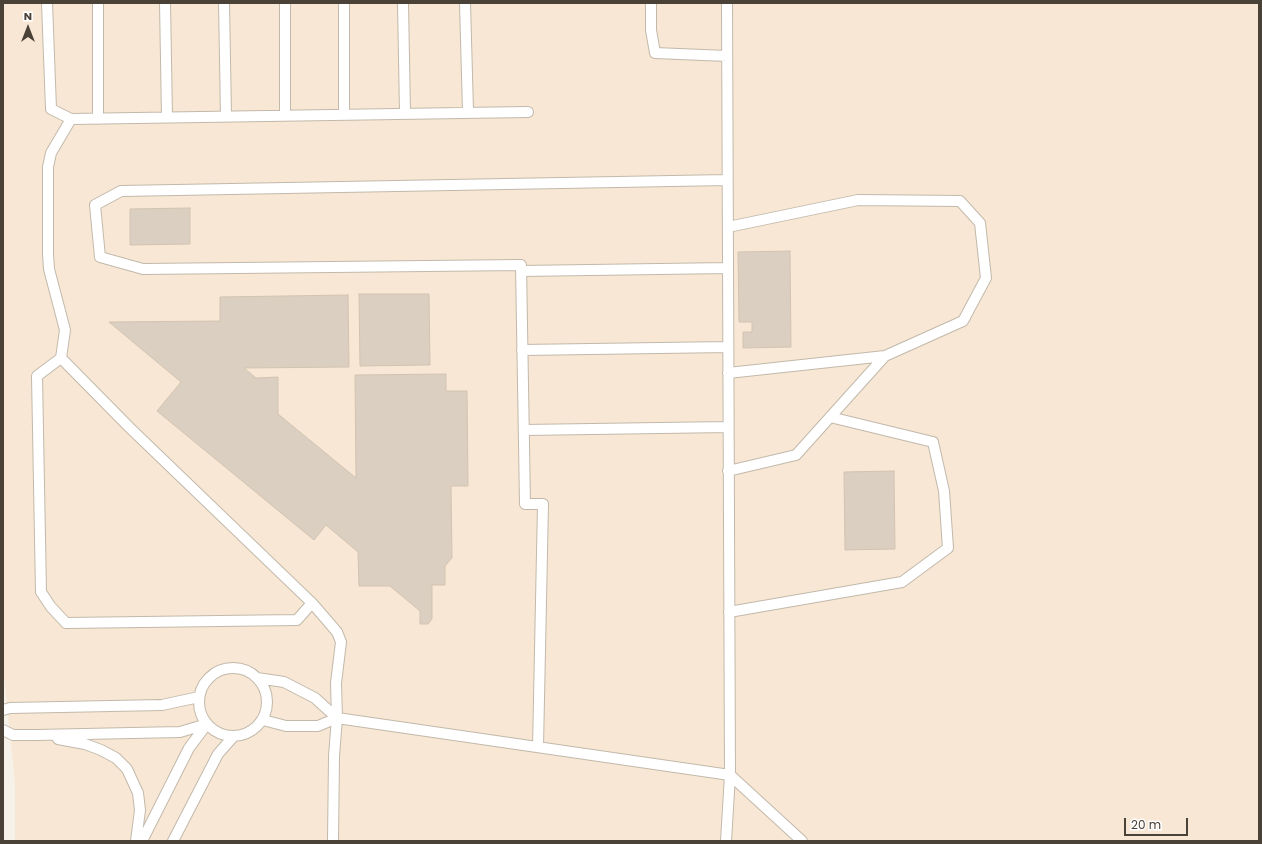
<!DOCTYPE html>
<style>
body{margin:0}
#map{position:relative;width:1262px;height:844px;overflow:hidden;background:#f6f1e9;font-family:Poppins,sans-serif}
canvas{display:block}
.frame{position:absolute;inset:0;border:4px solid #4a4137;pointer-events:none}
.north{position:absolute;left:8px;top:8px;width:40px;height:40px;-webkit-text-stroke:3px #fff;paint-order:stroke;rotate:0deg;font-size:11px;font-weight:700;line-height:16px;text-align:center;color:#4a4137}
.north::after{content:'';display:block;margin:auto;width:14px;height:18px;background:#4a4137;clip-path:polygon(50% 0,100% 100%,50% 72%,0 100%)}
.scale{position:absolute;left:1124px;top:818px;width:64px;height:18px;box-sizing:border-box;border:2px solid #4a4137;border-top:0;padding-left:5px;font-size:12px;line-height:14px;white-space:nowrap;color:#4a4137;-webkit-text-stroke:3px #fff;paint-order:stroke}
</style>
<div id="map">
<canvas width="1262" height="844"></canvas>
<div class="frame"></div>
<div class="north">N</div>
<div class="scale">20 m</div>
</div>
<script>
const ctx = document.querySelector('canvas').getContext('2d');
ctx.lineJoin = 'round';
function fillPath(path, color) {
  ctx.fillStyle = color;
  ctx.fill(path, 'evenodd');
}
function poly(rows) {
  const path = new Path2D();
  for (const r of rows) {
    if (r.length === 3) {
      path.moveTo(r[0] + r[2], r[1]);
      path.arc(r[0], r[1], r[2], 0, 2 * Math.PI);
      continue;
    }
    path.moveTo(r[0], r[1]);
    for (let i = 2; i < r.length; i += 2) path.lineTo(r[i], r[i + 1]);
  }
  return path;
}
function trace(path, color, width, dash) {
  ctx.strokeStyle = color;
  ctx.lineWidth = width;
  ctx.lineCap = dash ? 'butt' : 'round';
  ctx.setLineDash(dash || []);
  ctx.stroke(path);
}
const commercial = poly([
 [3,3,1259,3,1259,841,15,841,15,782,3,667]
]);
const building = poly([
 [190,208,190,244,130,245,130,209,190,208],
 [790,251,791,347,743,348,743,332,752,332,752,322,739,322,738,252,790,251],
 [359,294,429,294,430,365,360,366,359,294],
 [348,295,349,367,244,368,256,378,278,377,278,414,356,478,355,375,446,374,446,391,467,391,468,486,451,486,452,558,445,566,445,585,432,585,432,619,428,624,420,624,420,611,390,586,359,586,358,552,326,525,314,540,157,411,181,382,109,322,220,321,220,297,348,295],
 [894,471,895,549,845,550,844,472,894,471]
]);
const lane = poly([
 [47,3,51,109,71,119,528,112],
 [165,3,167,117],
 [224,3,226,116],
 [285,3,285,115],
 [344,3,344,114],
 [403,3,405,113],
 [465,3,468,111],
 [651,3,651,30,655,53,727,56],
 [98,119,98,3],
 [728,227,858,200,960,201,980,223,986,278,963,321,885,356,796,455,728,471],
 [521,271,728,268],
 [522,350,728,347],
 [61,358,65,330,49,269,48,254,48,167,51,153,71,119],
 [728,373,885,356],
 [524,430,728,427],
 [312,603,297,620,66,623,51,607,41,592,37,376,61,358,130,428,312,603,337,632,341,642,336,683,337,718,334,756,333,841],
 [729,612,902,582,948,548,944,491,933,442,830,417],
 [233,702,34],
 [257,678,284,682,315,698,337,718,730,775,802,841],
 [3,710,10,708,162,705,199,697],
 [263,720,286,726,318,726,337,718],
 [3,730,13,735,36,735,180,732,207,724],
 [58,739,85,744,101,750,116,758,127,769,138,793,140,810,136,841],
 [538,747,543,504,525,504,521,265,143,269,100,257,95,205,121,191,727,180],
 [142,841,189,748,207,724],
 [173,841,218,754,233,737],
 [726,841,730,775,727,3]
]);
fillPath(commercial, '#f8e7d4');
fillPath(building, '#dbcfc1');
trace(building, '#d3c4b1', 1);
trace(lane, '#c2b9ab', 12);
trace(lane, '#fff', 10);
</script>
